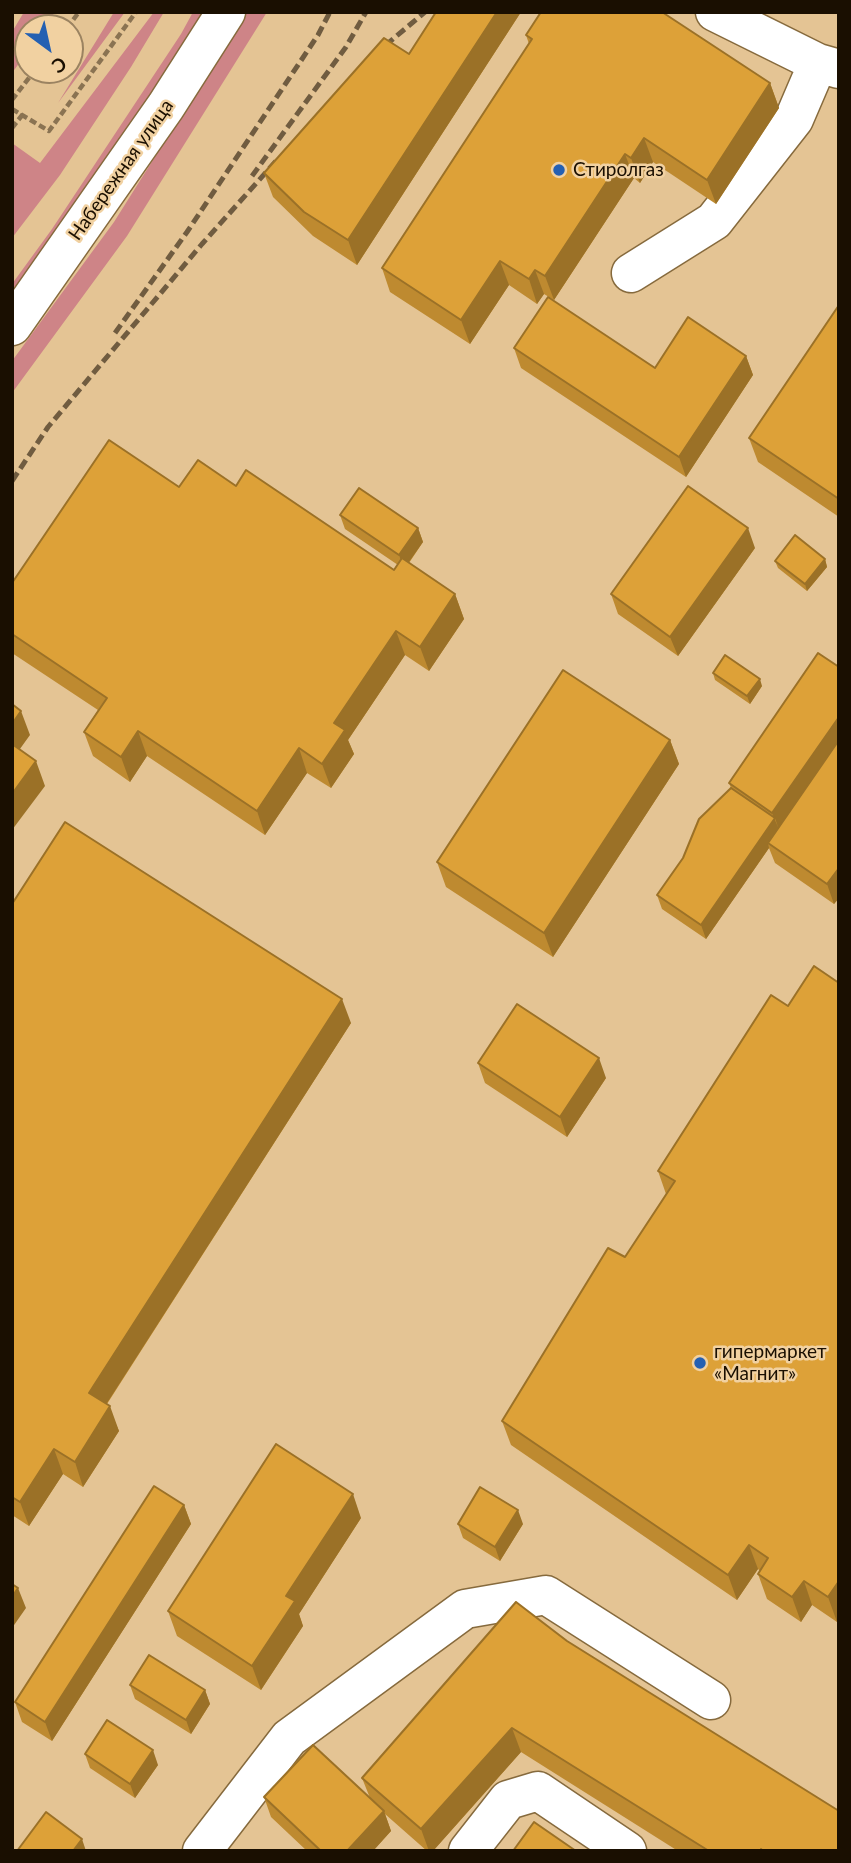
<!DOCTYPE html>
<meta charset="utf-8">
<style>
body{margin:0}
#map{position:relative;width:851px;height:1863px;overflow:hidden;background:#e4c494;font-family:Lato,sans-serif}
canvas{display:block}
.frame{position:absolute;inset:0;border:14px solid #1a0f01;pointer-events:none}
.north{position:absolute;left:14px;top:14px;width:70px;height:70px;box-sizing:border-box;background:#f1d1a1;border:2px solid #9b8361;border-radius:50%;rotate:147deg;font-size:19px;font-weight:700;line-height:28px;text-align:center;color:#1a0f01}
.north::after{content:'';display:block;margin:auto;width:24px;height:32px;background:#2460b2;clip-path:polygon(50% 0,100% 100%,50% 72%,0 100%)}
</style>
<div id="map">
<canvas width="851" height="1863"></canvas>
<div class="frame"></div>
<div class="north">С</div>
</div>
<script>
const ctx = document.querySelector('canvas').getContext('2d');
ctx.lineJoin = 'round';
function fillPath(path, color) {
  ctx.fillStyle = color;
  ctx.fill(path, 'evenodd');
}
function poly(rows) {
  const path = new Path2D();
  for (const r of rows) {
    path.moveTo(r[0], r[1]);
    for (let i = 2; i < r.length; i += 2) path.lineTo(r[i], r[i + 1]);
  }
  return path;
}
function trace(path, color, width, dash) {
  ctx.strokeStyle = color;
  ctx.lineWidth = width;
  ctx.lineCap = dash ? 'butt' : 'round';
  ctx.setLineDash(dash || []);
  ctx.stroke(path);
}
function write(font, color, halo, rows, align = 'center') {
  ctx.font = font + ' Lato,sans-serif';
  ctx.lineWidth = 5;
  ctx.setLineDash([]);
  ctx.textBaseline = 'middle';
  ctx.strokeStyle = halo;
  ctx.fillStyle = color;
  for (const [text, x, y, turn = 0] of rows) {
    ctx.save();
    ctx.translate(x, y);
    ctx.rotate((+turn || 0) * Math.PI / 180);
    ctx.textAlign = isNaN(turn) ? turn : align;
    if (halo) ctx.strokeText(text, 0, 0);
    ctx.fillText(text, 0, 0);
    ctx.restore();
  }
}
const green = poly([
 [24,12,55,12,44,28,28,28,28,51,12,73,12,32],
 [114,12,125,12,58,103],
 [154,12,164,12,131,67,60,175,12,238,12,143,40,163],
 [193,12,215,12,12,311,12,284,52,229,181,34],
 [246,12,267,12,127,236,12,393,12,361,114,222]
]);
const path = poly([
 [67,28,79,12],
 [12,100,35,70],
 [12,109,49,131,136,12],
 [12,128,23,114]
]);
const minor = poly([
 [715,12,818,63,839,69],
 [631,273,714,221,794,119,818,63],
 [12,326,166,106,226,12],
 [202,1851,289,1738,465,1609,546,1595,711,1700],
 [468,1851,508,1800,538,1791,627,1851]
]);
const rail = poly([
 [374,55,425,12],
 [252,176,346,47,366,12],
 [115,333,187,232,318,35,330,12],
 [12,481,48,427,202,244,277,160]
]);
const wall = poly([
 [436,12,521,12,357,265,313,236,273,197,264,173,409,54],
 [526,35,770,83,779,108,716,204,653,162,640,183,634,178,554,300,544,294,537,304,509,285,470,344,390,292,382,268,529,44],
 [839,305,839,517,758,462,749,438],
 [514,348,655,368,746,356,753,375,686,477,521,368],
 [236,486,394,570,398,565,345,529,340,515,418,528,423,542,409,563,455,594,464,619,429,671,405,655,348,740,354,754,331,788,307,773,265,835,147,756,130,782,93,756,84,732,98,710,12,653,12,583,179,487],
 [755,548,678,656,618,614,611,594],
 [825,559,827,567,807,591,778,568,775,561],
 [839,667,839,898,834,904,775,863,769,848,706,939,662,909,657,895,731,788,729,783],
 [713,673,762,686,750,704,715,680],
 [670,740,679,764,553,957,446,887,437,862],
 [12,904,351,1023,107,1404,119,1431,83,1487,63,1474,29,1526,12,1515],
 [839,983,839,1619,837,1622,812,1605,801,1622,767,1599,758,1574,760,1571,758,1569,737,1600,511,1445,502,1421,625,1257,666,1194,658,1171,788,1006],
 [478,1063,606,1078,567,1137,485,1083],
 [184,1505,191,1524,52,1741,22,1722,15,1702],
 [361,1518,299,1614,303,1626,261,1690,177,1636,168,1611],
 [458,1524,523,1524,500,1561,463,1538],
 [516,1602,839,1851,678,1851,521,1752,433,1851,427,1851,385,1814,391,1831,373,1851,307,1851,271,1817,264,1797,370,1798,362,1778],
 [130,1685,205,1690,210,1704,191,1734,135,1699],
 [85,1754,158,1765,135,1798,90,1768]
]);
const shadedWall = poly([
 [497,12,521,12,357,265,348,240],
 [770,83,779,108,716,204,707,180],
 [644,138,653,162,640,183,631,158],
 [625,154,634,178,554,300,545,276],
 [500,261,509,285,470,344,461,320],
 [535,270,544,294,537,304,529,279],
 [746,356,753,375,686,477,679,457],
 [418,528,423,542,404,569,399,555],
 [748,528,755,548,678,656,670,637],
 [825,559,827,567,807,591,805,584],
 [455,594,464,619,429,671,420,647],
 [396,631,405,655,348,740,354,754,331,788,322,764,334,723],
 [760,679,762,686,750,704,747,696],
 [21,711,30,735,12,760,12,724],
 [839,717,839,747,780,832,772,813],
 [138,731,147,756,130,782,121,757],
 [670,740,679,764,553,957,544,933],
 [299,748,307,773,265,835,257,811],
 [36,761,45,786,12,830,12,794],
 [775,818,780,833,768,843,769,848,706,939,701,925],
 [839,868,839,898,834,904,827,884],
 [342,999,351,1023,98,1417,89,1393],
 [599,1058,606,1078,567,1137,560,1117],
 [110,1406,119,1431,83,1487,75,1462],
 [54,1449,63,1474,29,1526,20,1502],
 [353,1494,361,1518,299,1614,303,1626,261,1690,252,1666,286,1596],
 [184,1505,191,1524,52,1741,45,1722],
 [518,1510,523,1524,500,1561,495,1547],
 [749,1545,758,1569,737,1600,728,1575],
 [804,1581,812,1605,801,1622,792,1597],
 [839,1581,839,1619,837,1622,828,1597],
 [18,1588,26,1608,12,1628,12,1597],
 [205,1690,210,1704,191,1734,186,1720],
 [512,1728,521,1752,433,1851,429,1851,421,1829],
 [153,1750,158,1765,135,1798,130,1784],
 [384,1811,391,1831,373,1851,347,1851],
 [82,1839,86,1851,73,1851]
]);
const building = poly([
 [436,12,497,12,348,240,304,212,264,173,384,38,409,54,436,12],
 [541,12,662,12,770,83,707,180,644,138,631,158,625,154,545,276,535,270,529,279,500,261,461,320,382,268,532,39,526,35,541,12],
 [548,297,655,368,688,317,746,356,679,457,514,348,548,297],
 [839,305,839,499,749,438,839,305],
 [109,440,179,487,198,460,236,486,246,470,394,570,402,558,455,594,420,647,396,631,334,723,345,730,322,764,299,748,257,811,138,731,121,757,84,732,107,698,12,634,12,583,109,440],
 [688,486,748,528,670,637,611,594,688,486],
 [359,488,418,528,399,555,340,515,359,488],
 [795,535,825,559,805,584,775,561,795,535],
 [818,653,839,667,839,717,772,813,729,783,818,653],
 [725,655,760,679,747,696,713,673,725,655],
 [563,670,670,740,544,933,437,862,563,670],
 [12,704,21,711,12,724,12,704],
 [839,740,839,868,827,884,768,843,839,740],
 [12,744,36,761,12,794,12,744],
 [731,788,775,818,701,925,657,895,683,858,699,819,731,788],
 [65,822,342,999,89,1393,110,1406,75,1462,54,1449,20,1502,12,1497,12,904,65,822],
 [814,966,839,983,839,1581,828,1597,804,1581,792,1597,758,1574,768,1558,749,1545,728,1575,502,1421,608,1248,625,1257,675,1181,658,1171,771,995,788,1006,814,966],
 [517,1004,599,1058,560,1117,478,1063,517,1004],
 [276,1444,353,1494,286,1596,295,1601,252,1666,168,1611,276,1444],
 [154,1486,184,1505,45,1722,15,1702,154,1486],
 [480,1487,518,1510,495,1547,458,1524,480,1487],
 [12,1584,18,1588,12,1597,12,1584],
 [516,1602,567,1641,839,1811,839,1851,763,1851,761,1849,760,1851,709,1851,512,1728,421,1829,362,1778,516,1602],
 [149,1655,205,1690,186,1720,130,1685,149,1655],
 [107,1720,153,1750,130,1784,85,1754,107,1720],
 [313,1745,384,1811,347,1851,321,1851,264,1797,313,1745],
 [46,1812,82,1839,73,1851,17,1851,46,1812],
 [534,1822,576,1851,513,1851,534,1822]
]);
const markers = [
 [559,170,7,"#2460b2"],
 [700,1363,7,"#2460b2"]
];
const streetNames = [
 ["Набережная улица",121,170,-55]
];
const poiNames = [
 ["Стиролгаз",573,170],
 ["гипермаркет",714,1352],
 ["«Магнит»",714,1374]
];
fillPath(green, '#ce8487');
trace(minor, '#866a3d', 41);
trace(path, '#8a7352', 4.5, [7, 3.5]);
trace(minor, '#fff', 38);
trace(rail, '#705c40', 5, [10, 5]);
fillPath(wall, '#be8a30');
fillPath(shadedWall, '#9b7127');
fillPath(building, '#dda138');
trace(building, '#9b7127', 2);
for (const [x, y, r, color] of markers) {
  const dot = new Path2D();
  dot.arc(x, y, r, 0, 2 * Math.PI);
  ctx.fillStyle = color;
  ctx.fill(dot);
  trace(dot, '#f1d1a1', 2.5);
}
write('19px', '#1a0f01', '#f1d1a1', streetNames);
write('19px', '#1a0f01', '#f1d1a1', poiNames, 'left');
</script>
